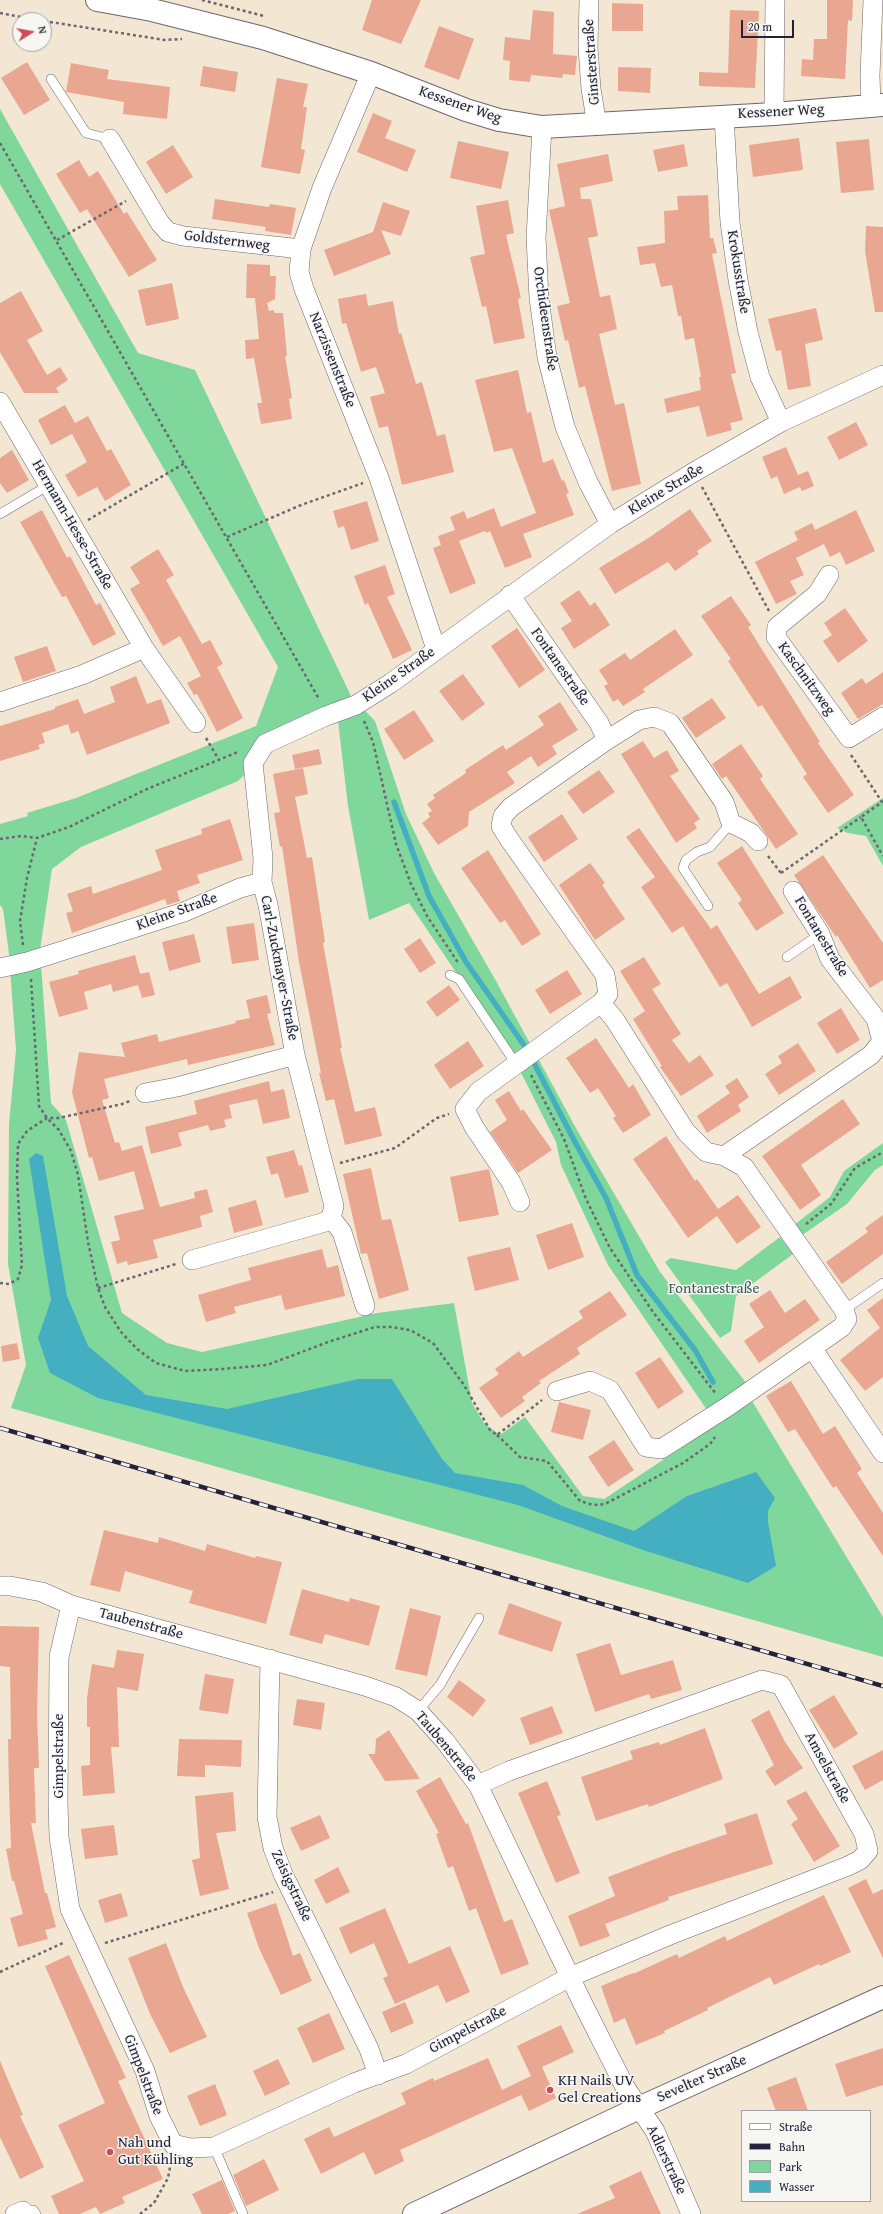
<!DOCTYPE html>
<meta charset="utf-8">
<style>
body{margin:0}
#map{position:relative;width:883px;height:2214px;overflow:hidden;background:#f3e7d3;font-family:"Gentium Book Plus",serif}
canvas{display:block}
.legend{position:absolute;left:741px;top:2110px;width:130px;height:92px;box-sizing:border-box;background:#f6f6f2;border:1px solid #a1a1a9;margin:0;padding:5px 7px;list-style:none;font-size:12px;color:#22223b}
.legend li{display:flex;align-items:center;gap:8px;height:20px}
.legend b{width:20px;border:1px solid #a1a1a9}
.north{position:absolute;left:12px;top:12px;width:40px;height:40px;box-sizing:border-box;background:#f6f6f2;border:1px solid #a1a1a9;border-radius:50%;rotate:79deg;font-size:11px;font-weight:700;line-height:16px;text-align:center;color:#22223b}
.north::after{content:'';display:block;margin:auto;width:14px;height:18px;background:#d1495b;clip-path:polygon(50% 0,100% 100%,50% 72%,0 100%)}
.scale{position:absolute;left:741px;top:20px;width:53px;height:18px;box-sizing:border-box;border:2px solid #22223b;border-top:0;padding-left:5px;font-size:12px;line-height:14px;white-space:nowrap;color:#22223b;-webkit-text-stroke:3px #f6f6f2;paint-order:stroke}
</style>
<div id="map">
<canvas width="883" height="2214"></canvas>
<ul class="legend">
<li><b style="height:5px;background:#fff"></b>Straße</li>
<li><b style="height:5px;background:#22223b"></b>Bahn</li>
<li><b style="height:11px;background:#80d79c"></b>Park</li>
<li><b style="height:11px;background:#43afc1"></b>Wasser</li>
</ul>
<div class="north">N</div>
<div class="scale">20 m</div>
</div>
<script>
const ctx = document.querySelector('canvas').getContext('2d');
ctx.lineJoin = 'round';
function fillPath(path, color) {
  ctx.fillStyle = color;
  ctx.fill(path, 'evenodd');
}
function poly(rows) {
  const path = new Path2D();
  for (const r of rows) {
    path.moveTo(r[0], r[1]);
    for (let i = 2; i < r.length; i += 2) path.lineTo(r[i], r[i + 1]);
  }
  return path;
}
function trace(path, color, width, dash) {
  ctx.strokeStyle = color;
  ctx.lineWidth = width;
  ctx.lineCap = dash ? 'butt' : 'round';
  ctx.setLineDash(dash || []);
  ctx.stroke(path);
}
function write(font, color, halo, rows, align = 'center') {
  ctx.font = font + ' "Gentium Book Plus",serif';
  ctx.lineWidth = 3;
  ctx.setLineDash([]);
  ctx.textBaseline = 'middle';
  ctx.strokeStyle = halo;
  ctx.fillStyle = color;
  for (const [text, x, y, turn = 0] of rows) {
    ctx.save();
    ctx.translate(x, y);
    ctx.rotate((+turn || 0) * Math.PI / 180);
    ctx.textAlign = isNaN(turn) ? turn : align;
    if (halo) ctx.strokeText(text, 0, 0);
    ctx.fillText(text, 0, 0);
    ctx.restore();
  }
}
const green = poly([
 [0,109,138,353,195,370,351,696,375,721,406,814,434,873,496,981,577,1130,660,1272,747,1384,707,1410,608,1265,561,1165,556,1142,512,1055,409,903,369,920,348,806,338,721,269,751,238,781,81,847,52,869,40,950,51,1103,66,1120,122,1313,167,1343,202,1352,377,1313,454,1303,472,1403,484,1423,500,1435,525,1417,583,1496,604,1499,752,1401,883,1617,883,1657,11,1408,26,1365,8,1264,9,1124,16,1050,9,954,3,909,0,905,0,824,28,816,27,813,76,798,256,726,278,667,0,184],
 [883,798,883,866,866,836,848,833,837,828],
 [883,1143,883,1165,875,1170,847,1204,798,1238,789,1229,830,1197,844,1171],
 [780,1237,793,1254,736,1296,731,1331,720,1338,665,1262,671,1258,736,1270]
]);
const water = poly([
 [36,1153,43,1156,67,1296,88,1346,146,1395,227,1409,358,1379,392,1379,442,1459,455,1473,523,1485,562,1506,634,1531,687,1496,756,1472,775,1498,768,1511,768,1522,776,1566,748,1583,643,1550,518,1505,98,1398,50,1373,38,1338,51,1300,29,1159]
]);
const stream = poly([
 [394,802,429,896,466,962,526,1048],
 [533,1061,576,1144,606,1198,637,1275,695,1350,713,1382]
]);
const building = poly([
 [372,0,421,0,401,44,362,30],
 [827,0,853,0,852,21,848,20,845,79,801,76,802,59,813,60,814,39,827,39],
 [612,3,643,4,643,31,612,31],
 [533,10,554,12,553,54,577,56,575,75,563,74,562,78,531,75,530,82,509,80,510,61,503,60,505,37,530,40],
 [730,10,759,11,755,88,699,86,699,72,728,73],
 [439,26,474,39,459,80,424,67],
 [27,62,50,100,24,115,1,78],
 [71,63,109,70,107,79,170,87,167,119,123,114,124,102,66,92],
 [203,66,238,72,235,92,200,86],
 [618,67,651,68,650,93,618,91],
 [277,78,308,84,303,107,307,107,301,149,305,150,300,174,261,167],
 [373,113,392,121,385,138,416,150,407,172,357,152],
 [799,138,803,170,753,177,749,145],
 [869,139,874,190,841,193,836,142],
 [458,141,509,152,501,189,450,178],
 [684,144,688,166,658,172,653,150],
 [173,145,193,177,166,194,146,162],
 [608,154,613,181,580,188,581,199,591,199,598,236,588,238,600,297,610,295,617,329,599,334,615,405,624,403,641,484,612,491,585,386,579,388,568,340,565,341,557,306,570,303,549,210,565,206,557,164],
 [79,160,89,177,98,171,124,214,127,212,157,260,129,277,87,209,80,213,56,174],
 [708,195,710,238,713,238,717,253,712,254,736,373,731,374,743,420,730,423,732,430,707,437,699,406,667,413,664,399,701,390,699,377,701,377,694,338,685,340,681,316,678,316,672,285,661,287,655,263,640,265,637,247,665,243,664,211,678,210,677,196],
 [215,199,269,207,270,204,296,208,291,235,265,231,266,227,212,219],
 [508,200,514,233,506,235,521,298,518,299,525,338,494,344,486,306,482,307,470,257,485,254,476,206],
 [383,202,410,211,401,236,381,230,391,254,334,276,324,250,373,232],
 [866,226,883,227,883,312,875,312,865,251],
 [247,264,270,265,270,276,276,276,275,299,267,303,269,311,274,310,274,313,283,313,287,356,285,356,292,398,289,399,292,419,261,424,257,403,262,403,254,358,246,359,245,340,259,339,255,298,246,298],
 [172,283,179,319,146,326,138,290],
 [21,291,43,331,27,340,47,375,60,367,68,380,56,388,59,393,24,393,0,352,0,303],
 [366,294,368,306,393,301,399,334,401,333,416,384,422,382,437,436,445,434,454,472,402,485,388,426,379,428,370,397,385,393,376,367,361,372,346,323,342,324,338,299],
 [816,308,823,340,805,344,811,386,788,390,781,350,776,351,768,319],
 [518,370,527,413,531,412,543,463,553,459,562,481,564,480,569,493,566,494,574,515,523,534,532,557,505,568,490,531,486,533,485,531,459,541,476,583,450,594,433,548,441,545,438,536,455,530,450,517,464,511,467,519,494,508,501,527,498,528,536,513,512,448,494,452,475,380],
 [65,405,75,423,88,416,107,451,111,449,131,485,105,501,97,487,78,497,65,475,87,462,72,434,51,445,38,420],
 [856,422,868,445,839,460,827,437],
 [786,447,798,475,808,471,814,486,802,491,800,487,784,494,777,476,771,479,762,457],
 [12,450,29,480,7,493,0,483,0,458],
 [367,501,379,541,351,550,344,526,338,528,333,511],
 [690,509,712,541,697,551,699,554,675,571,668,562,615,594,599,568,650,537],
 [42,510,67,558,70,556,96,605,100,603,116,634,93,646,66,596,62,597,20,522],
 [856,510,875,551,846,565,840,552,830,557,824,544,796,558,804,575,790,581,797,594,776,604,755,562,798,540,794,532,812,523,815,530],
 [158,549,174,575,166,580,202,644,210,640,223,664,217,667,243,718,217,732,197,694,194,695,187,683,201,676,180,636,163,646,130,589,140,583,130,567],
 [385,565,395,594,387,597,412,650,393,659,368,603,365,605,354,576],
 [579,590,590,606,595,602,610,625,574,649,561,628,572,621,560,603],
 [731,596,751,625,748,627,820,742,818,743,854,795,828,813,803,777,807,774,762,705,758,707,728,661,731,659,701,616],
 [845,608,868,641,838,663,823,641,832,635,824,623],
 [517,628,545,670,519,688,491,646],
 [675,629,693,655,643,689,645,692,623,706,618,699,613,702,604,686,608,684,599,670,625,653,630,660],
 [47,646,56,671,23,682,14,657],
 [883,672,883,704,858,719,841,693,862,678,866,684],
 [463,674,485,704,462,721,439,691],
 [136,676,147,704,161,699,170,723,87,755,78,731,71,734,68,724,42,733,45,743,38,745,40,749,0,761,0,726,55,709,55,707,78,699,84,714,115,702,110,687],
 [712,698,726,718,696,738,682,718],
 [560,702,578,730,552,746,557,754,538,767,531,756,507,772,515,783,469,812,468,826,438,845,422,823,430,817,428,813,432,811,427,804,435,798,433,795,466,773,465,770,503,745,506,750,544,725,538,716],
 [414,710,434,741,404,760,384,729],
 [643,741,654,758,667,750,679,771,670,776,700,819,694,823,697,828,676,843,621,754],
 [741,744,763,776,760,779,798,834,776,849,726,776,722,779,712,764],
 [319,749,322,764,295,769,292,755],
 [303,768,308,794,295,797,307,858,312,857,325,942,323,943,342,1048,340,1048,355,1112,375,1107,382,1136,345,1145,334,1099,326,1101,319,1073,321,1073,299,962,282,846,280,847,274,813,280,812,273,774],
 [599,770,615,792,583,814,567,792],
 [562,814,578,839,544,862,528,837],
 [230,819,243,860,197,875,200,883,177,891,180,901,167,905,165,899,72,933,66,913,73,911,67,894,91,886,93,894,162,870,155,850,202,834,201,829],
 [639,828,711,929,717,925,759,994,790,976,802,998,752,1027,727,983,720,987,683,926,672,933,641,887,655,877,626,837],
 [742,846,784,913,756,931,738,903,742,900,717,863],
 [488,850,541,934,522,946,505,920,500,923,461,868],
 [823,855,883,943,883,980,870,988,837,935,836,937,794,875],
 [590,863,605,883,602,885,625,919,595,940,559,885],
 [254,923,259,960,232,964,226,927],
 [194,934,201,962,169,971,162,942],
 [420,938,436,963,420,973,404,949],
 [135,955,140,974,149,972,155,995,142,998,138,985,113,992,111,984,84,992,88,1009,59,1017,49,982,79,974,78,971],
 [644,957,661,984,652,989,681,1034,672,1040,689,1063,700,1055,714,1075,681,1096,660,1067,662,1066,633,1019,645,1011,620,971],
 [567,970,582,994,550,1014,535,990],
 [449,985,460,1000,437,1017,426,1002],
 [267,995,271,1013,267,1014,275,1045,188,1065,187,1059,104,1079,109,1098,102,1100,115,1143,119,1142,122,1151,142,1145,160,1207,195,1198,194,1192,207,1189,213,1212,200,1216,202,1227,153,1240,158,1258,128,1265,127,1261,117,1264,111,1242,120,1240,114,1216,144,1209,134,1171,99,1181,92,1157,89,1158,72,1092,79,1052,125,1057,121,1043,157,1034,159,1042,236,1023,235,1021,250,1018,246,1000],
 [841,1008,860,1040,837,1054,817,1023],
 [596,1038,629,1088,633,1084,651,1115,623,1133,613,1118,616,1116,598,1088,590,1093,566,1058],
 [468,1041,484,1066,450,1089,434,1065],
 [798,1043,816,1071,779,1095,765,1074,782,1063,778,1056],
 [737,1078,749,1097,738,1105,741,1111,707,1133,697,1116,730,1093,725,1086],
 [269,1081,271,1092,284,1089,290,1118,263,1124,257,1099,229,1105,232,1118,224,1120,226,1127,210,1131,208,1125,178,1133,182,1146,151,1154,145,1127,197,1114,194,1101],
 [509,1091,521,1111,523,1109,552,1150,518,1173,490,1132,507,1120,495,1100],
 [843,1099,860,1124,801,1165,821,1195,800,1210,762,1156],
 [666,1136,695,1181,697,1179,718,1209,738,1195,761,1227,737,1244,717,1216,688,1238,633,1159],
 [294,1150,299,1166,302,1165,309,1192,285,1198,278,1173,271,1175,266,1157],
 [371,1168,382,1220,391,1219,409,1290,379,1299,367,1253,361,1254,343,1174],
 [489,1169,499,1215,459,1222,450,1177],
 [256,1200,263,1225,234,1233,228,1208],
 [883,1215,883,1254,842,1284,826,1262,868,1232,865,1228],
 [572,1223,584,1257,548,1270,536,1235],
 [510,1247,519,1280,475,1291,467,1257],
 [322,1249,327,1268,338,1265,345,1296,285,1310,281,1295,234,1307,236,1313,206,1322,198,1295,251,1280,248,1268],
 [770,1290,785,1313,805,1299,820,1320,759,1363,744,1341,764,1327,749,1304],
 [610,1291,627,1315,577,1348,580,1354,539,1381,541,1383,522,1397,525,1401,501,1418,479,1388,499,1374,495,1369,519,1351,523,1357,583,1318,579,1311],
 [883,1298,883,1377,865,1391,840,1360,880,1328,867,1310],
 [17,1343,20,1359,3,1362,1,1346],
 [660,1357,684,1392,658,1409,635,1373],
 [791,1381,823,1434,835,1426,862,1469,857,1473,883,1513,883,1556,836,1486,833,1488,795,1429,788,1432,766,1396],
 [559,1402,591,1410,583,1440,551,1432],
 [614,1440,634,1470,608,1487,588,1457],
 [104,1530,158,1543,159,1537,205,1551,207,1544,255,1558,256,1556,282,1562,266,1624,189,1603,193,1591,125,1571,120,1592,90,1585],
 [302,1589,349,1602,350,1598,380,1606,369,1646,325,1634,322,1644,289,1635],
 [509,1603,562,1622,552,1652,498,1634],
 [410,1608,441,1616,427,1676,395,1669],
 [0,1626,39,1627,37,1714,39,1768,34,1768,36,1823,31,1823,45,1893,47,1893,56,1927,45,1930,48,1939,18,1947,10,1918,23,1914,14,1881,12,1881,6,1849,11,1848,9,1790,8,1739,11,1739,10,1667,0,1666],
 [610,1643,621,1675,673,1660,682,1690,651,1699,649,1694,595,1712,576,1654],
 [117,1650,144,1654,138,1691,117,1687,119,1747,111,1747,115,1793,83,1796,81,1766,90,1765,90,1727,87,1727,87,1698,92,1664,114,1668],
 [205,1674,234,1679,228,1714,199,1710],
 [459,1680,486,1700,473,1717,447,1697],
 [834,1695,858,1734,834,1749,809,1710],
 [297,1699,325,1703,321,1730,293,1725],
 [552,1706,563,1733,530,1745,520,1718],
 [769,1710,785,1742,803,1768,775,1786,765,1771,774,1765,751,1720],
 [705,1728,723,1779,649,1807,648,1804,596,1821,581,1777,633,1759,630,1751,659,1742,660,1745],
 [389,1730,406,1757,420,1779,385,1781,368,1754,375,1754,376,1739],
 [179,1739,242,1740,241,1767,205,1765,205,1777,177,1776],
 [883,1750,883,1780,865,1790,852,1766],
 [440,1777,466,1824,468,1823,504,1922,512,1919,529,1964,501,1975,476,1908,469,1911,453,1866,448,1868,436,1834,439,1833,416,1791],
 [547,1781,561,1815,557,1816,580,1873,556,1883,518,1793],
 [806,1791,840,1846,814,1862,791,1824,798,1819,786,1801],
 [233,1792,236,1831,216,1833,229,1889,200,1896,192,1860,200,1858,195,1796],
 [757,1813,773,1864,668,1897,669,1900,605,1924,610,1936,580,1947,568,1916,615,1896,608,1877,671,1853,727,1834,724,1824],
 [320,1815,330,1838,301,1851,290,1828],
 [114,1825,118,1855,85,1859,81,1829],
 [338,1867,350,1892,326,1904,314,1880],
 [866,1879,873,1894,883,1889,883,1958,848,1888],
 [121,1893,128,1916,105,1923,98,1900],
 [824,1895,851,1952,820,1966,819,1964,774,1985,770,1977,707,2008,708,2010,664,2031,665,2033,636,2045,625,2018,614,2023,601,1986,633,1973,633,1974,677,1954,679,1958,725,1936,727,1941],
 [276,1903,293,1956,300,1953,312,1981,281,1995,259,1948,247,1913],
 [385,1908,409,1964,450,1946,470,1992,446,2003,438,1985,395,2004,383,1978,388,1976,374,1943,350,1954,339,1928],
 [166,1943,183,1987,207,2037,170,2053,150,2014,128,1958],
 [69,1955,126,2078,118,2081,163,2179,122,2197,125,2203,100,2214,96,2207,80,2214,59,2214,51,2196,84,2181,58,2125,105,2103,45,1966],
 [405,2002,414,2023,391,2033,382,2012],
 [329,2013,345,2049,313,2063,297,2028],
 [561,2025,574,2052,542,2067,556,2098,529,2111,521,2095,400,2150,404,2161,375,2175,364,2152,321,2174,304,2139,329,2127,334,2137,406,2104,401,2093,433,2078,434,2081,488,2058,502,2090,531,2076,517,2046],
 [883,2048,883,2085,846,2097,835,2064],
 [278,2059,290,2084,265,2096,253,2071],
 [0,2061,23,2115,20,2116,44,2167,20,2179,0,2137],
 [796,2077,808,2111,776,2111,767,2088],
 [215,2084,227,2115,200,2126,187,2096],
 [264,2159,279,2190,246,2206,233,2175],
 [641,2171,661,2214,577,2214,615,2198,609,2186],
 [222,2180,235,2211,228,2214,202,2214,192,2194]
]);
const path = poly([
 [202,0,264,16],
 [0,13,37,20],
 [44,21,165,40,182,39],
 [0,143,319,699],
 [57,240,126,201],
 [702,487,769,611],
 [88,520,185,463],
 [227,537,301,505,363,483],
 [364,721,373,742,396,844,411,884,427,916,459,964],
 [206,738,219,760],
 [851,755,882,802,861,817,883,856],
 [0,839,21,836,37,838,69,827,147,789,238,752],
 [768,856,781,873],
 [781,873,861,817],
 [23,945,20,921,27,878,37,838],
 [31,979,39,1106,47,1118,59,1130,71,1151,78,1175,88,1242,98,1288,105,1307,121,1332,137,1349,156,1363,185,1371,223,1369,267,1365,331,1341,375,1327,392,1327,410,1330,433,1343,464,1385,490,1430,497,1435,542,1400],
 [531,1075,564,1139,586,1199,610,1248,653,1312,716,1394],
 [340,1163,395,1148,437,1118,449,1114],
 [806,1224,831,1204,855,1168,883,1152],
 [0,1283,9,1284,18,1279,22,1265,17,1178,18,1144,27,1131,47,1118,59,1118,122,1104,130,1101],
 [98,1288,176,1264],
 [497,1435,520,1457,547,1461,580,1501,593,1505,605,1504,683,1463,710,1444,715,1437],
 [105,1943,273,1892],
 [0,1972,65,1942],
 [140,2214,154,2203,168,2178,171,2162]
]);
const service = poly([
 [51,79,86,133,110,139],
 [0,514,49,485],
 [708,906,683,868,686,860,697,852,710,847,731,823],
 [787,957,820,934],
 [450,975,459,979,516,1064],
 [844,1310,883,1283],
 [418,1711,440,1685,479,1618],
 [214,2147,243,2214],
 [23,2211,33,2210,36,2214]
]);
const minor = poly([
 [589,0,588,48,591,89,597,125],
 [371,73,322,188,301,249,299,272,304,289,379,478,436,649],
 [871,106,870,75,873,0],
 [774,114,775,0],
 [724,116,730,222,738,280,748,332,760,377,781,422],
 [542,127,536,238,539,298,547,357,565,427,588,482,610,524],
 [110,139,160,223,168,232,183,236,301,249],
 [0,402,144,648,82,675,0,702],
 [829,575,817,594,777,627,776,637,849,738,883,717],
 [510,595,599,723,607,740,511,807,503,816,501,826,509,839,605,975,608,994,601,1003,478,1092,465,1109,474,1127,511,1182,520,1202],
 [144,648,196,723],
 [607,740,639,720,654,717,670,723,724,802,731,823,751,833,758,841],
 [0,968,27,962,184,912,240,888,262,882],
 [601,1003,615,1020,686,1132,706,1152,724,1156,744,1167,844,1310,847,1319,842,1327,812,1348,883,1453],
 [145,1093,177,1087,295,1055],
 [724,1156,871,1055,882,1041,876,1019,830,959,820,934,793,891],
 [331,1218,342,1232,365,1306],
 [192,1260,325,1222,331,1218,334,1206,295,1055,268,905,262,882,263,858,253,763,265,744,326,716,356,705,391,683,610,524,694,472,781,422,883,375],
 [557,1391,590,1381,610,1390,646,1447,661,1449,727,1407,812,1348],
 [0,1586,10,1586,42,1592,71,1605,365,1686,396,1697,418,1711,445,1741,478,1785,583,2004,625,2087,655,2131,691,2214],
 [71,1605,59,1657,58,1802,59,1837,70,1909,145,2071,159,2116,173,2144,190,2148,214,2147,354,2083,406,2064,570,1977,670,1935,848,1866,860,1860,868,1851,864,1834,781,1685,762,1680,509,1771,478,1785],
 [270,1659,267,1817,273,1848,283,1874,369,2049,378,2075],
 [15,2214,23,2211]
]);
const tertiary = poly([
 [97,0,152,10,263,38,371,73,466,110,499,120,542,127,774,114,883,105],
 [414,2214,639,2108,883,1997]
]);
const rail = poly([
 [0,1428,883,1686]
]);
const markers = [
 [550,2090,4,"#d1495b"],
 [110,2152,4,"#d1495b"]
];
const streetNames = [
 ["Ginsterstraße",592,62,-94],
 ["Kessener Weg",460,105,19],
 ["Kessener Weg",781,112,-3],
 ["Goldsternweg",227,241,7],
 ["Krokusstraße",738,272,81],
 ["Orchideenstraße",545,319,82],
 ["Narzissenstraße",332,360,68],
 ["Kleine Straße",666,490,-31],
 ["Hermann-Hesse-Straße",72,525,60],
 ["Fontanestraße",560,667,55],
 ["Kleine Straße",399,675,-35],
 ["Kaschnitzweg",806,679,54],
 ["Kleine Straße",177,912,-20],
 ["Fontanestraße",821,937,59],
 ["Carl-Zuckmayer-Straße",279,968,79],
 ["Taubenstraße",141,1624,15],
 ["Taubenstraße",446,1747,50],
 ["Gimpelstraße",59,1756,-90],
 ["Amselstraße",827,1768,61],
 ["Zeisigstraße",291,1886,65],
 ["Gimpelstraße",468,2030,-28],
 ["Gimpelstraße",143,2075,69],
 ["Sevelter Straße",702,2079,-24],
 ["Adlerstraße",666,2160,65]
];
const parkNames = [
 ["Fontanestraße",714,1289]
];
const poiNames = [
 ["KH Nails UV",558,2081],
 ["Gel Creations",558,2098],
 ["Nah und",118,2143],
 ["Gut Kühling",118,2160]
];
fillPath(green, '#80d79c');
fillPath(water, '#43afc1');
trace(stream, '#43afc1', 5.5);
fillPath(building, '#e9a690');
trace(service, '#6b6770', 10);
trace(minor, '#6b6770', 20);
trace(tertiary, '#6b6770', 24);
trace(path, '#6b6770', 2.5, [3, 3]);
trace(service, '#fff', 9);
trace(minor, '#fff', 19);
trace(tertiary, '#fff', 22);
trace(rail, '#22223b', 4.5);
trace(rail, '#f6f6f2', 3, [9]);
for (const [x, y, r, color] of markers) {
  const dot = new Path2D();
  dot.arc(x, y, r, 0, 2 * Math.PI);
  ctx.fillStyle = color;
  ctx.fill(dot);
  trace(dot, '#f6f6f2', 1.5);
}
write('15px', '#22223b', '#f6f6f2', streetNames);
write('15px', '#3e5858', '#f6f6f2', parkNames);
write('15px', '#22223b', '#f6f6f2', poiNames, 'left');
</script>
